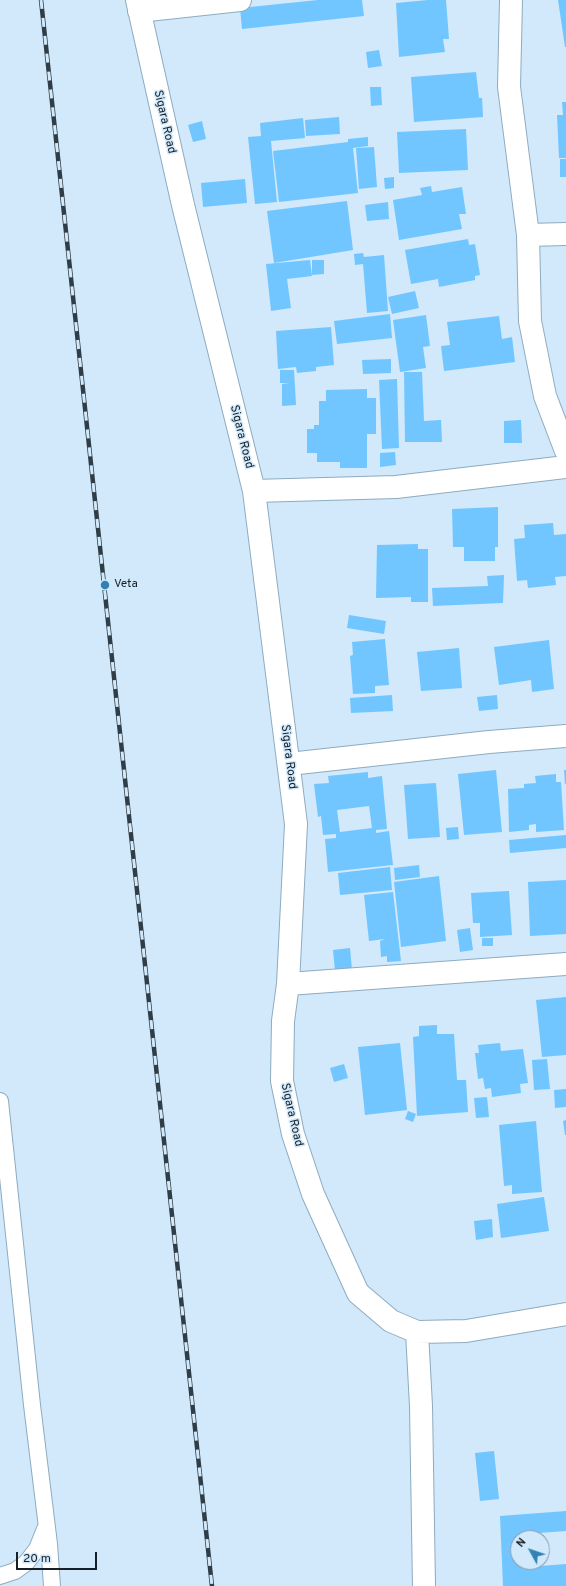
<!DOCTYPE html>
<style>
body{margin:0}
#map{position:relative;width:566px;height:1586px;overflow:hidden;background:#d1e9fb;font-family:Overpass,sans-serif}
canvas{display:block}
.north{position:absolute;left:510px;top:1530px;width:40px;height:40px;box-sizing:border-box;background:#d1e9fb;border:1px solid #8699a7;border-radius:50%;rotate:310deg;font-size:11px;font-weight:700;line-height:16px;text-align:center;color:#152028}
.north::after{content:'';display:block;margin:auto;width:14px;height:18px;background:#3181b2;clip-path:polygon(50% 0,100% 100%,50% 72%,0 100%)}
.scale{position:absolute;left:16px;top:1552px;width:81px;height:18px;box-sizing:border-box;border:2px solid #152028;border-top:0;padding-left:5px;font-size:12px;line-height:14px;white-space:nowrap;color:#152028;-webkit-text-stroke:3px #d1e9fb;paint-order:stroke}
</style>
<div id="map">
<canvas width="566" height="1586"></canvas>
<div class="north">N</div>
<div class="scale">20 m</div>
</div>
<script>
const ctx = document.querySelector('canvas').getContext('2d');
ctx.lineJoin = 'round';
function fillPath(path, color) {
  ctx.fillStyle = color;
  ctx.fill(path, 'evenodd');
}
function poly(rows) {
  const path = new Path2D();
  for (const r of rows) {
    path.moveTo(r[0], r[1]);
    for (let i = 2; i < r.length; i += 2) path.lineTo(r[i], r[i + 1]);
  }
  return path;
}
function trace(path, color, width, dash) {
  ctx.strokeStyle = color;
  ctx.lineWidth = width;
  ctx.lineCap = dash ? 'butt' : 'round';
  ctx.setLineDash(dash || []);
  ctx.stroke(path);
}
function write(font, color, halo, rows, align = 'center') {
  ctx.font = font + ' Overpass,sans-serif';
  ctx.lineWidth = 3;
  ctx.setLineDash([]);
  ctx.textBaseline = 'middle';
  ctx.strokeStyle = halo;
  ctx.fillStyle = color;
  for (const [text, x, y, turn = 0] of rows) {
    ctx.save();
    ctx.translate(x, y);
    ctx.rotate((+turn || 0) * Math.PI / 180);
    ctx.textAlign = isNaN(turn) ? turn : align;
    if (halo) ctx.strokeText(text, 0, 0);
    ctx.fillText(text, 0, 0);
    ctx.restore();
  }
}
const building = poly([
 [318,0,362,0,364,16,242,29,240,8],
 [428,0,446,0,449,39,443,39,445,52,399,57,396,3],
 [558,0,566,0,566,47,565,47],
 [379,50,382,66,368,68,366,52],
 [476,72,479,98,482,98,483,117,414,122,411,77],
 [370,87,381,87,382,105,371,106],
 [562,102,566,102,566,158,559,158,557,115,563,115],
 [339,117,340,134,306,136,305,120],
 [303,118,305,138,271,141,277,202,255,204,248,137,261,136,260,123],
 [202,121,206,139,193,142,188,125],
 [466,129,468,170,399,173,397,132],
 [368,137,368,146,353,148,358,193,279,202,273,151,348,142,348,139],
 [374,147,377,187,359,189,356,148],
 [560,159,566,159,566,177,560,177],
 [394,177,394,188,385,189,384,178],
 [245,179,247,203,203,207,201,183],
 [431,186,432,192,462,187,466,214,459,214,462,229,399,240,393,200,422,195,420,188],
 [347,201,353,250,274,263,267,211],
 [388,202,389,219,367,221,365,205],
 [468,239,469,245,475,244,480,275,475,276,475,280,439,287,438,279,411,284,405,250],
 [363,253,364,257,384,255,388,311,367,313,363,264,355,265,354,254],
 [310,260,312,276,287,279,291,308,271,311,266,264],
 [312,260,324,260,324,274,312,275],
 [415,291,419,308,392,314,388,297],
 [390,314,392,338,337,344,334,321],
 [426,315,430,346,423,347,426,368,400,372,393,320],
 [499,316,502,339,512,337,515,362,444,371,441,346,450,345,447,322],
 [331,327,334,365,316,367,316,371,297,373,296,367,278,369,276,331],
 [391,359,391,373,363,374,362,360],
 [280,370,294,370,296,405,282,406,282,384,289,383,280,383],
 [404,372,422,372,424,421,441,420,442,442,405,442],
 [397,379,399,448,382,449,379,380],
 [367,389,367,398,376,398,376,434,367,434,367,468,340,468,340,462,317,462,317,453,307,453,307,429,314,429,314,425,319,425,319,401,326,401,326,390],
 [521,420,522,443,504,443,504,421],
 [395,452,396,465,380,467,380,453],
 [498,507,498,547,495,547,495,561,464,561,464,547,453,547,452,509],
 [553,523,554,535,566,534,566,576,555,577,556,585,528,588,527,580,517,581,514,539,525,538,524,525],
 [418,544,418,549,428,549,428,602,411,602,411,597,376,598,377,545],
 [504,575,503,603,433,606,432,588,488,586,487,576],
 [349,615,386,621,384,634,347,628],
 [385,639,389,685,375,686,375,693,353,694,350,656,353,655,352,642],
 [549,640,554,689,532,692,531,680,499,685,494,647],
 [459,648,462,688,421,691,417,652],
 [392,695,393,711,351,713,350,698],
 [497,695,498,709,479,711,477,697],
 [496,770,502,832,464,835,458,774],
 [564,770,566,770,566,784,565,784],
 [368,772,368,778,382,776,387,829,376,830,376,833,389,831,393,865,328,872,325,839,336,838,336,834,323,835,321,816,318,817,314,784,329,783,328,776],
 [369,806,372,828,340,832,337,810],
 [556,774,556,782,561,782,564,830,536,832,536,824,529,825,529,830,509,832,508,789,524,788,524,784,536,783,535,776],
 [436,783,440,837,408,839,404,785],
 [458,827,459,839,447,840,446,828],
 [566,835,566,848,510,853,509,840],
 [419,865,420,877,395,880,394,868],
 [390,867,392,890,340,895,338,873],
 [439,876,446,941,401,947,394,882],
 [566,880,566,934,530,936,528,882],
 [509,891,512,935,480,937,480,923,473,923,471,893],
 [393,892,401,961,387,962,387,956,381,957,380,941,385,939,369,941,364,895],
 [470,928,473,950,460,952,457,930],
 [482,938,493,938,493,946,482,946],
 [350,948,352,970,335,971,333,950],
 [566,997,566,1055,542,1057,536,1000],
 [437,1025,437,1034,454,1034,457,1080,466,1080,468,1112,417,1116,413,1037,419,1036,419,1026],
 [400,1043,407,1110,365,1115,358,1047],
 [500,1043,501,1051,523,1049,528,1083,520,1084,521,1093,492,1097,491,1088,485,1089,483,1078,478,1079,475,1053,479,1053,478,1045],
 [547,1059,550,1089,534,1090,532,1060],
 [344,1064,348,1078,334,1082,330,1068],
 [566,1089,566,1107,555,1108,554,1090],
 [487,1097,489,1117,476,1118,474,1098],
 [408,1111,416,1114,413,1122,405,1119],
 [566,1120,566,1135,565,1135,563,1121],
 [536,1121,542,1192,512,1194,512,1185,504,1186,499,1125],
 [544,1197,549,1231,501,1238,497,1204],
 [492,1219,493,1237,476,1240,474,1221],
 [494,1451,499,1499,480,1501,475,1453],
 [566,1511,566,1531,539,1533,539,1538,518,1538,518,1562,540,1562,540,1566,566,1564,566,1586,503,1586,500,1516]
]);
const lane = poly([
 [0,1101,32,1405,49,1544,52,1586],
 [0,1576,15,1571,26,1563,37,1549,45,1529]
]);
const street = poly([
 [137,0,183,205,254,491,296,824,288,984,283,1021,282,1081,293,1134,313,1194,358,1293,391,1321,417,1332,466,1331,566,1314],
 [511,0,509,87,528,235,530,321,545,396,566,451],
 [139,11,240,0],
 [528,235,566,234],
 [254,491,396,487,566,467],
 [289,764,489,742,566,736],
 [288,984,566,964],
 [417,1332,421,1406,424,1586]
]);
const rail = poly([
 [41,0,212,1586]
]);
const markers = [
 [105,585,5,"#3181b2"]
];
const streetNames = [
 ["Sigara Road",164,122,77],
 ["Sigara Road",241,437,76],
 ["Sigara Road",288,757,83],
 ["Sigara Road",291,1115,77]
];
const poiNames = [
 ["Veta",114,585]
];
fillPath(building, '#71c6ff');
trace(lane, '#8eabbf', 18);
trace(street, '#8eabbf', 24);
trace(lane, '#fff', 16);
trace(street, '#fff', 22);
trace(rail, '#303d46', 4.5);
trace(rail, '#d1e9fb', 3, [9]);
for (const [x, y, r, color] of markers) {
  const dot = new Path2D();
  dot.arc(x, y, r, 0, 2 * Math.PI);
  ctx.fillStyle = color;
  ctx.fill(dot);
  trace(dot, '#d1e9fb', 1.5);
}
write('12px', '#152028', '#d1e9fb', streetNames);
write('12px', '#152028', '#d1e9fb', poiNames, 'left');
</script>
